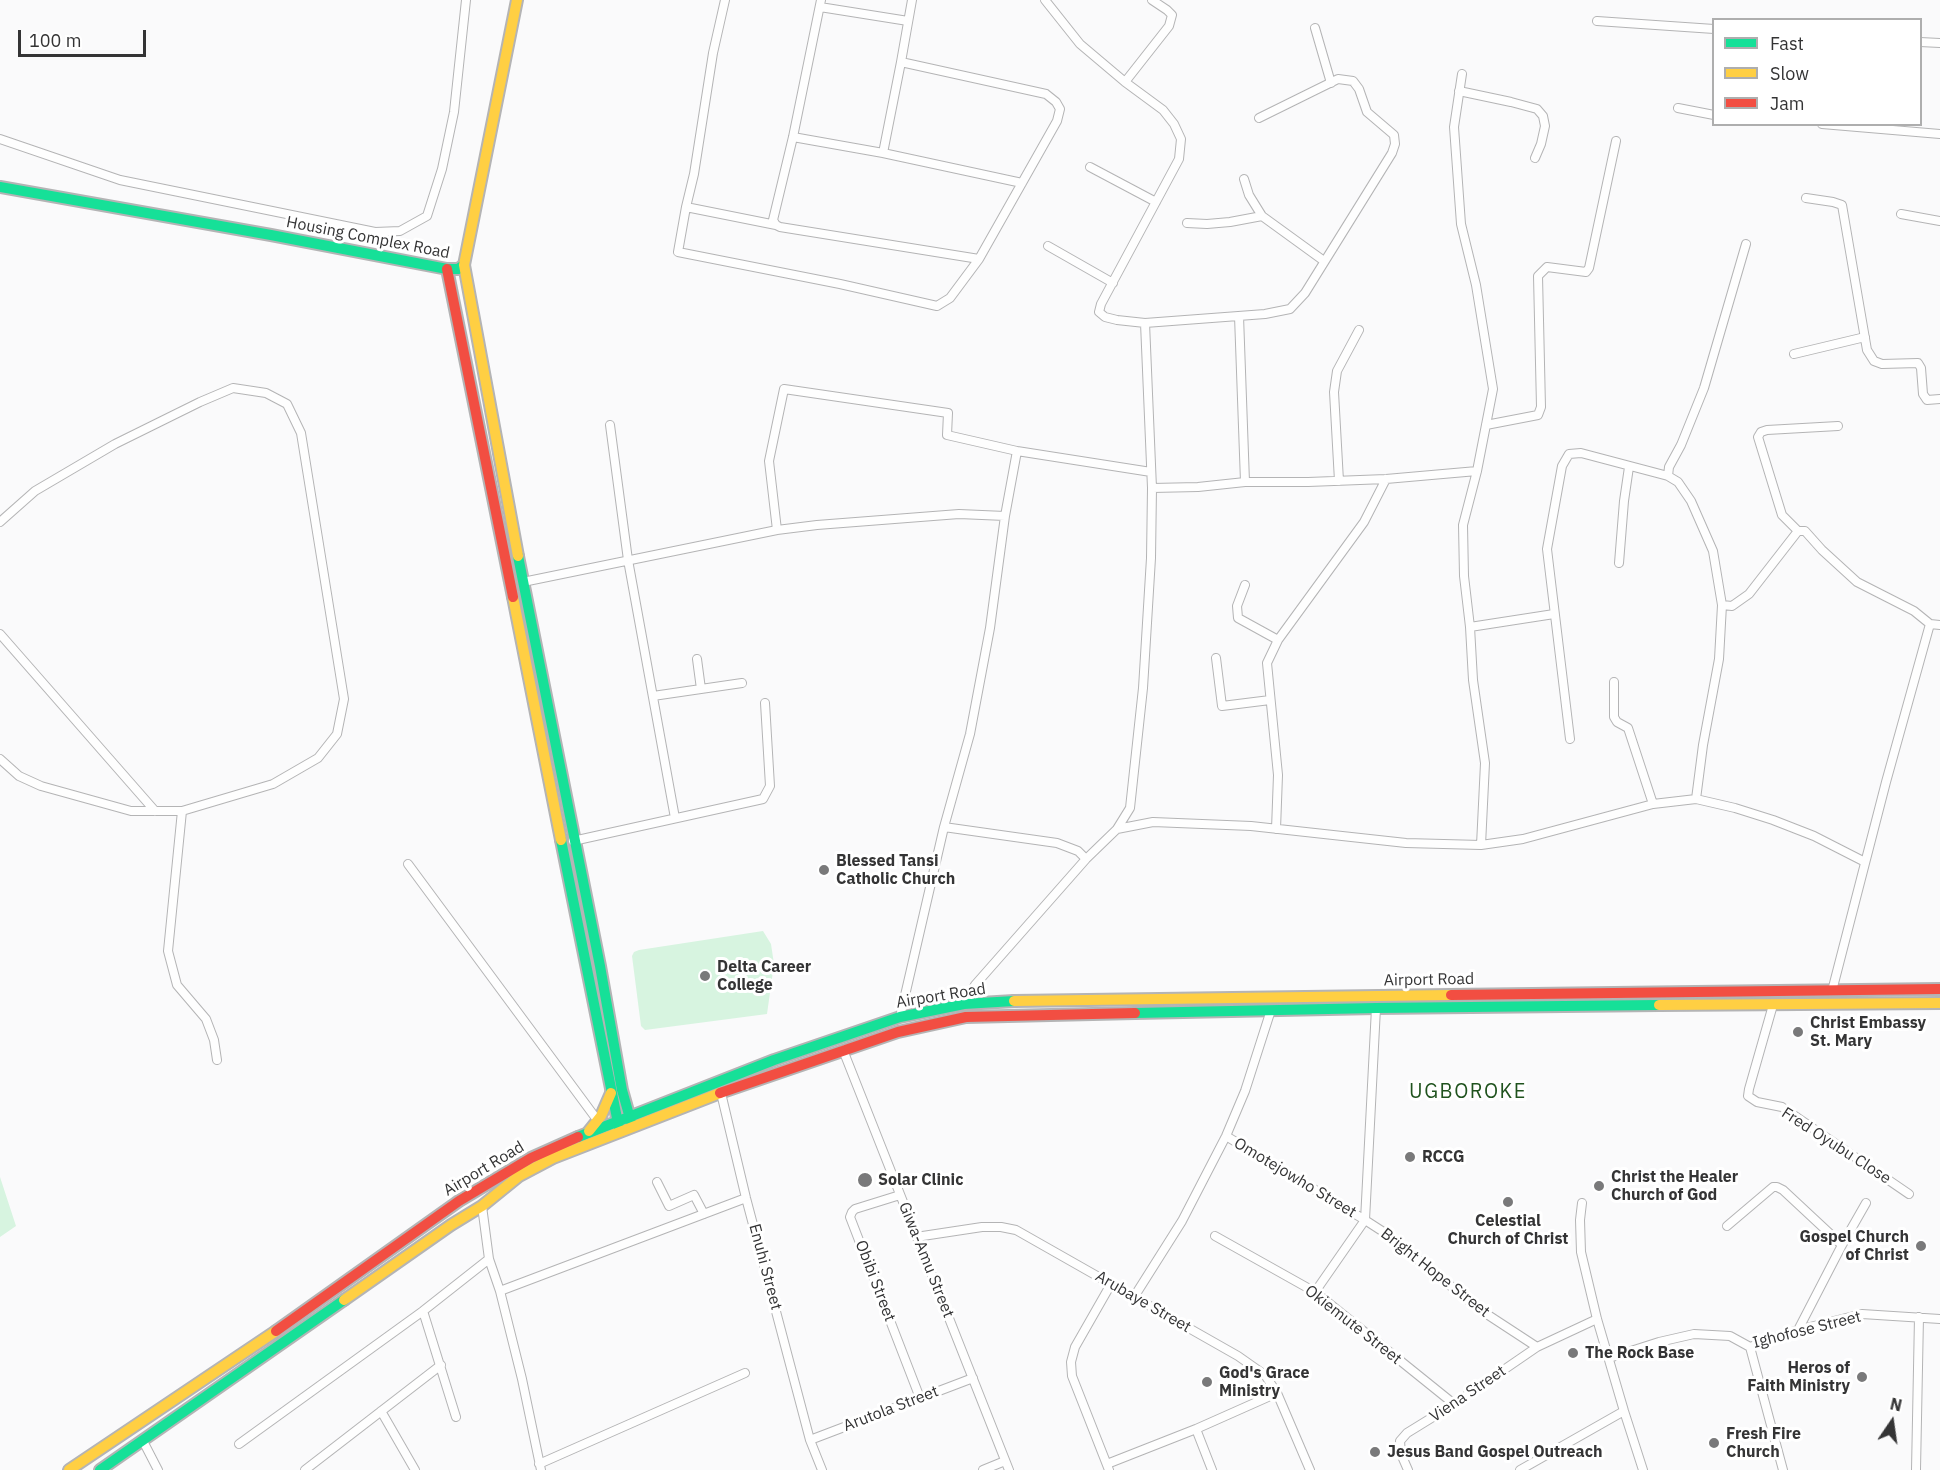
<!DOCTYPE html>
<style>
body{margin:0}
#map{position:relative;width:1940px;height:1470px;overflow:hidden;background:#fafafb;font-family:"IBM Plex Sans",sans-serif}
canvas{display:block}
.legend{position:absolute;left:1712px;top:18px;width:210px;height:108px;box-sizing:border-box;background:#fff;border:2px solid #aeaeae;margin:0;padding:8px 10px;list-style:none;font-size:18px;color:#343435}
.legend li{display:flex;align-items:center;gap:12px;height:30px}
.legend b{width:30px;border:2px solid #aeaeae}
.north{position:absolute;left:1862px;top:1392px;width:60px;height:60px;-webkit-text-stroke:4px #fff;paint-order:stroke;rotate:13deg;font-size:16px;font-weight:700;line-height:24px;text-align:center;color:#343435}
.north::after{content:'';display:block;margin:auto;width:21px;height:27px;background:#343435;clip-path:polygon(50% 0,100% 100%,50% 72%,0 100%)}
.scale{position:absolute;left:18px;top:30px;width:128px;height:27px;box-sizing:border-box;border:3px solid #343435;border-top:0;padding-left:8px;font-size:18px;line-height:21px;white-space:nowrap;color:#343435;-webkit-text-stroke:4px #fff;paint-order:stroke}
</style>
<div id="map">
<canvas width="1940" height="1470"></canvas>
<ul class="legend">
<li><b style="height:8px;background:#16e098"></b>Fast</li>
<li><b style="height:8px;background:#ffcf43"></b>Slow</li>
<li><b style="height:8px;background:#f24e42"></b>Jam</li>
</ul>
<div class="north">N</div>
<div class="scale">100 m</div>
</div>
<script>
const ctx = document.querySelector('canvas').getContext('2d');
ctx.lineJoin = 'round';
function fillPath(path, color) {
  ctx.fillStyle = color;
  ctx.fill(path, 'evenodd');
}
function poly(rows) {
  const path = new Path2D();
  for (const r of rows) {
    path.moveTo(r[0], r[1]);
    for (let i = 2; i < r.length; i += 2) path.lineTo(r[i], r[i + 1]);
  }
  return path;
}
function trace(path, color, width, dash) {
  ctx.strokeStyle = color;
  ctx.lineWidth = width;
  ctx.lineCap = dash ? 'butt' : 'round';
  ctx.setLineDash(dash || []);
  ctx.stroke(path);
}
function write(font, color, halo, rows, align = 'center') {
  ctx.font = font + ' "IBM Plex Sans",sans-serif';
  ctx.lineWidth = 6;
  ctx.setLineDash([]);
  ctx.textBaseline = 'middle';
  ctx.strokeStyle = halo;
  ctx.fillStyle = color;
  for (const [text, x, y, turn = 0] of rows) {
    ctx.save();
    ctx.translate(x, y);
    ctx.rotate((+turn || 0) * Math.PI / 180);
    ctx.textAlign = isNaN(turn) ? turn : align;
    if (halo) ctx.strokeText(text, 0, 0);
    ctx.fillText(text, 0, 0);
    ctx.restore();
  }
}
const green = poly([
 [763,931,771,944,774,964,767,1014,645,1030,641,1026,632,956,634,952,639,950],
 [0,1177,16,1226,0,1237]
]);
const street = poly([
 [821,0,793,137,773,220,776,225,780,227,979,259,1057,121,1060,109,1056,102,1046,94,901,62,912,0],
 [1045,0,1080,44,1125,82,1163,110,1174,124,1181,139,1179,159,1101,304,1099,312,1105,317,1117,320,1145,323,1265,314,1290,309,1305,293,1392,153,1395,144,1394,135,1367,112,1359,89,1353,81,1338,79,1259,118],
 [820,7,908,21],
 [1597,21,1714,29],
 [1315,28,1331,83],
 [1920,42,1940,43],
 [1462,74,1454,127,1461,224,1476,285,1493,389,1477,471,1463,525,1464,576,1470,627,1473,680,1485,763,1481,845],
 [1125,82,1169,26,1172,15,1167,10,1152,0],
 [1459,91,1511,102,1537,109,1543,116,1545,126,1541,144,1535,158],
 [1678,108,1714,115],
 [1822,124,1940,134],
 [793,137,883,153,901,62],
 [0,139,120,180,375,232,400,231,427,216,442,169,454,112,466,0],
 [883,153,1022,183],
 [1090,167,1156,202],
 [1244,179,1249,195,1262,216],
 [1806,198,1833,202,1842,205,1867,350,1874,361,1882,364,1918,363,1921,368,1923,394,1927,400,1940,399],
 [686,207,694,174,713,53,725,0],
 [1901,214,1940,221],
 [1187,223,1207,224,1230,222,1262,216,1324,261],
 [776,225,686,207,678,252,840,284,937,306,950,298,979,259],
 [1048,246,1113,283],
 [1239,316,1245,482],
 [1794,354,1865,337],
 [610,425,628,560,675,818],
 [1486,425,1538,415,1541,407,1538,276,1547,267,1586,272,1589,268,1616,141],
 [1838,426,1767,430,1761,432,1758,437,1782,515,1798,531,1805,531,1822,550,1857,582,1914,611,1930,624,1940,625],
 [1339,481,1334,392,1337,371,1359,330],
 [1152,488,1198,487,1245,482,1308,482,1386,479,1477,471],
 [0,522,35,491,115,444,200,402,233,388,266,393,287,404,301,433,344,699,337,734,318,758,273,784,182,811,131,811,41,786,19,776,0,759],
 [777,530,769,461,784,389,948,413,947,435,1017,451,1151,472],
 [1619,563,1624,501,1629,467],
 [523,582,777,530,817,525,959,514,1005,516],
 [1245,585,1237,606,1238,618,1278,640],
 [1722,605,1732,606,1749,594,1798,531],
 [1470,627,1554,614],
 [0,634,155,811],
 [1216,658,1222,706,1270,700],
 [697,659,701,689],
 [1614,682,1614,717,1617,722,1628,728,1653,804],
 [653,696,742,683],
 [1570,739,1547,549,1562,466,1569,454,1581,453,1668,476],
 [1696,799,1703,745,1719,659,1722,605,1713,551,1691,501,1678,482,1668,476,1669,467,1681,445,1704,388,1746,244],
 [182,811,168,951,177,985,206,1019,214,1040,217,1060],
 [944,827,1057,843,1078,851,1086,859],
 [1117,829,1130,808,1143,688,1151,558,1152,488,1145,323],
 [1276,829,1278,775,1267,663,1278,640,1364,522,1386,479],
 [573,841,763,799,770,786,765,703],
 [408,864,598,1121],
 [1832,991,1886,782,1930,624],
 [964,1004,975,985,1086,859,1117,829,1153,822,1251,826,1406,843,1481,845,1523,839,1653,804,1696,799,1735,808,1773,820,1814,836,1865,862],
 [1773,1005,1749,1089,1748,1096,1757,1102,1782,1107,1909,1194],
 [1376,1008,1365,1220,1382,1231,1482,1311,1537,1347,1597,1319],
 [900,1017,944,827,970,734,990,628,1005,516,1017,451],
 [843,1050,1009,1470],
 [721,1093,746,1198,810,1440,822,1470],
 [1226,1136,1365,1220,1315,1292],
 [657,1182,669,1206,694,1195,704,1214],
 [900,1195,855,1209,852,1212,850,1217,920,1398],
 [1582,1203,1580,1220,1581,1252,1597,1319,1624,1411,1643,1470],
 [482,1206,489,1259,500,1291,522,1379,541,1470],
 [1727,1226,1773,1187,1777,1187,1783,1190,1842,1245,1798,1330],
 [1215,1236,1315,1292,1454,1404],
 [916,1237,982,1227,1001,1227,1016,1230,1238,1356,1265,1375,1277,1393,1310,1470],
 [1842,1245,1866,1203],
 [500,1291,746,1198],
 [1134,1297,1182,1221,1226,1136,1245,1091,1271,1010],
 [423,1311,456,1417],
 [1750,1347,1783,1470],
 [1609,1358,1659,1342,1694,1334,1730,1336,1750,1347,1798,1330,1862,1314,1940,1319],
 [381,1411,415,1470],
 [1196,1429,1212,1470],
 [810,1440,973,1378],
 [143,1441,158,1470],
 [239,1444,423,1311,489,1259],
 [539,1464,745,1373],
 [1107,1464,1196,1429,1277,1393],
 [305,1470,441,1365],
 [983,1470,1005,1461],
 [1109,1470,1072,1376,1071,1362,1075,1347,1111,1284],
 [1408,1470,1401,1454,1400,1441,1407,1433,1454,1404,1537,1347],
 [1520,1470,1624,1411],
 [1916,1470,1919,1317]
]);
const fast = poly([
 [0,187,271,235,447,269,458,269,464,265],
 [518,556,600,966,622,1090,631,1122],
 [561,840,619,1128],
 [1135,1013,1376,1008,1659,1005],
 [578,1137,774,1060,900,1017,964,1004,1014,1001],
 [100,1470,344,1300]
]);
const slow = poly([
 [464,265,517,0],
 [464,265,518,556],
 [513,597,561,840],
 [1014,1001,1451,995],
 [1659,1005,1940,1003],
 [589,1131,601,1116,611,1093],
 [344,1300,451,1225,482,1206,519,1176,553,1158,720,1093],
 [69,1470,276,1331]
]);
const jam = poly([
 [447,269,513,597],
 [1451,995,1940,989],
 [720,1093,898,1032,966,1017,1135,1013],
 [276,1331,459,1201,531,1158,578,1137]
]);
const markers = [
 [824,870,6,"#79797a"],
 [705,976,6,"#79797a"],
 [1798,1032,6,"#79797a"],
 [1410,1157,6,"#79797a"],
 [865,1180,8,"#79797a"],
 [1599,1186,6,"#79797a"],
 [1508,1202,6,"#79797a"],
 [1921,1246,6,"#79797a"],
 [1573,1353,6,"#79797a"],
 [1862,1377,6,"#79797a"],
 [1207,1382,6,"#79797a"],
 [1714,1443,6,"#79797a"],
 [1375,1452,6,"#79797a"]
];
const streetNames = [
 ["Housing Complex Road",368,238,11],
 ["Airport Road",1429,980,-1],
 ["Airport Road",941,996,-9],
 ["Fred Oyubu Close",1836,1146,33],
 ["Airport Road",484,1169,-31],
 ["Omotejowho Street",1295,1178,31],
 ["Giwa-Amu Street",926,1260,68],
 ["Enuhi Street",765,1267,75],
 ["Bright Hope Street",1435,1273,38],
 ["Obibi Street",875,1281,69],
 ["Arubaye Street",1143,1302,30],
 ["Okiemute Street",1353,1325,38],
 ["Ighofose Street",1807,1330,-14],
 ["Viena Street",1468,1394,-34],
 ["Arutola Street",891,1409,-21]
];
const poiNames = [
 ["Blessed Tansi",836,861],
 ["Catholic Church",836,879],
 ["Delta Career",717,967],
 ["College",717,985],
 ["Christ Embassy",1810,1023],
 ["St. Mary",1810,1041],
 ["RCCG",1422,1157],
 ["Christ the Healer",1611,1177],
 ["Church of God",1611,1195],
 ["Solar Clinic",878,1180],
 ["Celestial",1508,1221,"center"],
 ["Church of Christ",1508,1239,"center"],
 ["Gospel Church",1909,1237,"right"],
 ["of Christ",1909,1255,"right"],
 ["The Rock Base",1585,1353],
 ["Heros of",1850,1368,"right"],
 ["Faith Ministry",1850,1386,"right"],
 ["God's Grace",1219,1373],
 ["Ministry",1219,1391],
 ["Fresh Fire",1726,1434],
 ["Church",1726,1452],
 ["Jesus Band Gospel Outreach",1387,1452]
];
const quarterNames = [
 ["UGBOROKE",1468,1092]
];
fillPath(green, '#d7f4e0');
trace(street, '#b4b4b5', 10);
trace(fast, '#b4b4b5', 14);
trace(slow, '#b4b4b5', 14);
trace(jam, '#b4b4b5', 14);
trace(street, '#fefefe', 8);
trace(fast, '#16e098', 10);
trace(slow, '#ffcf43', 10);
trace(jam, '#f24e42', 10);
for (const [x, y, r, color] of markers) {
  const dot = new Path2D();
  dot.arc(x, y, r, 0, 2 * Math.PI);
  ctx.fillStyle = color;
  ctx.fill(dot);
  trace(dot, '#fff', 2);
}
write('16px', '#343435', '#fff', streetNames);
write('bold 16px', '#343435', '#fff', poiNames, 'left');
ctx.letterSpacing = '1.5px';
write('20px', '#20531e', '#fff', quarterNames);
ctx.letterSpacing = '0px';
</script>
